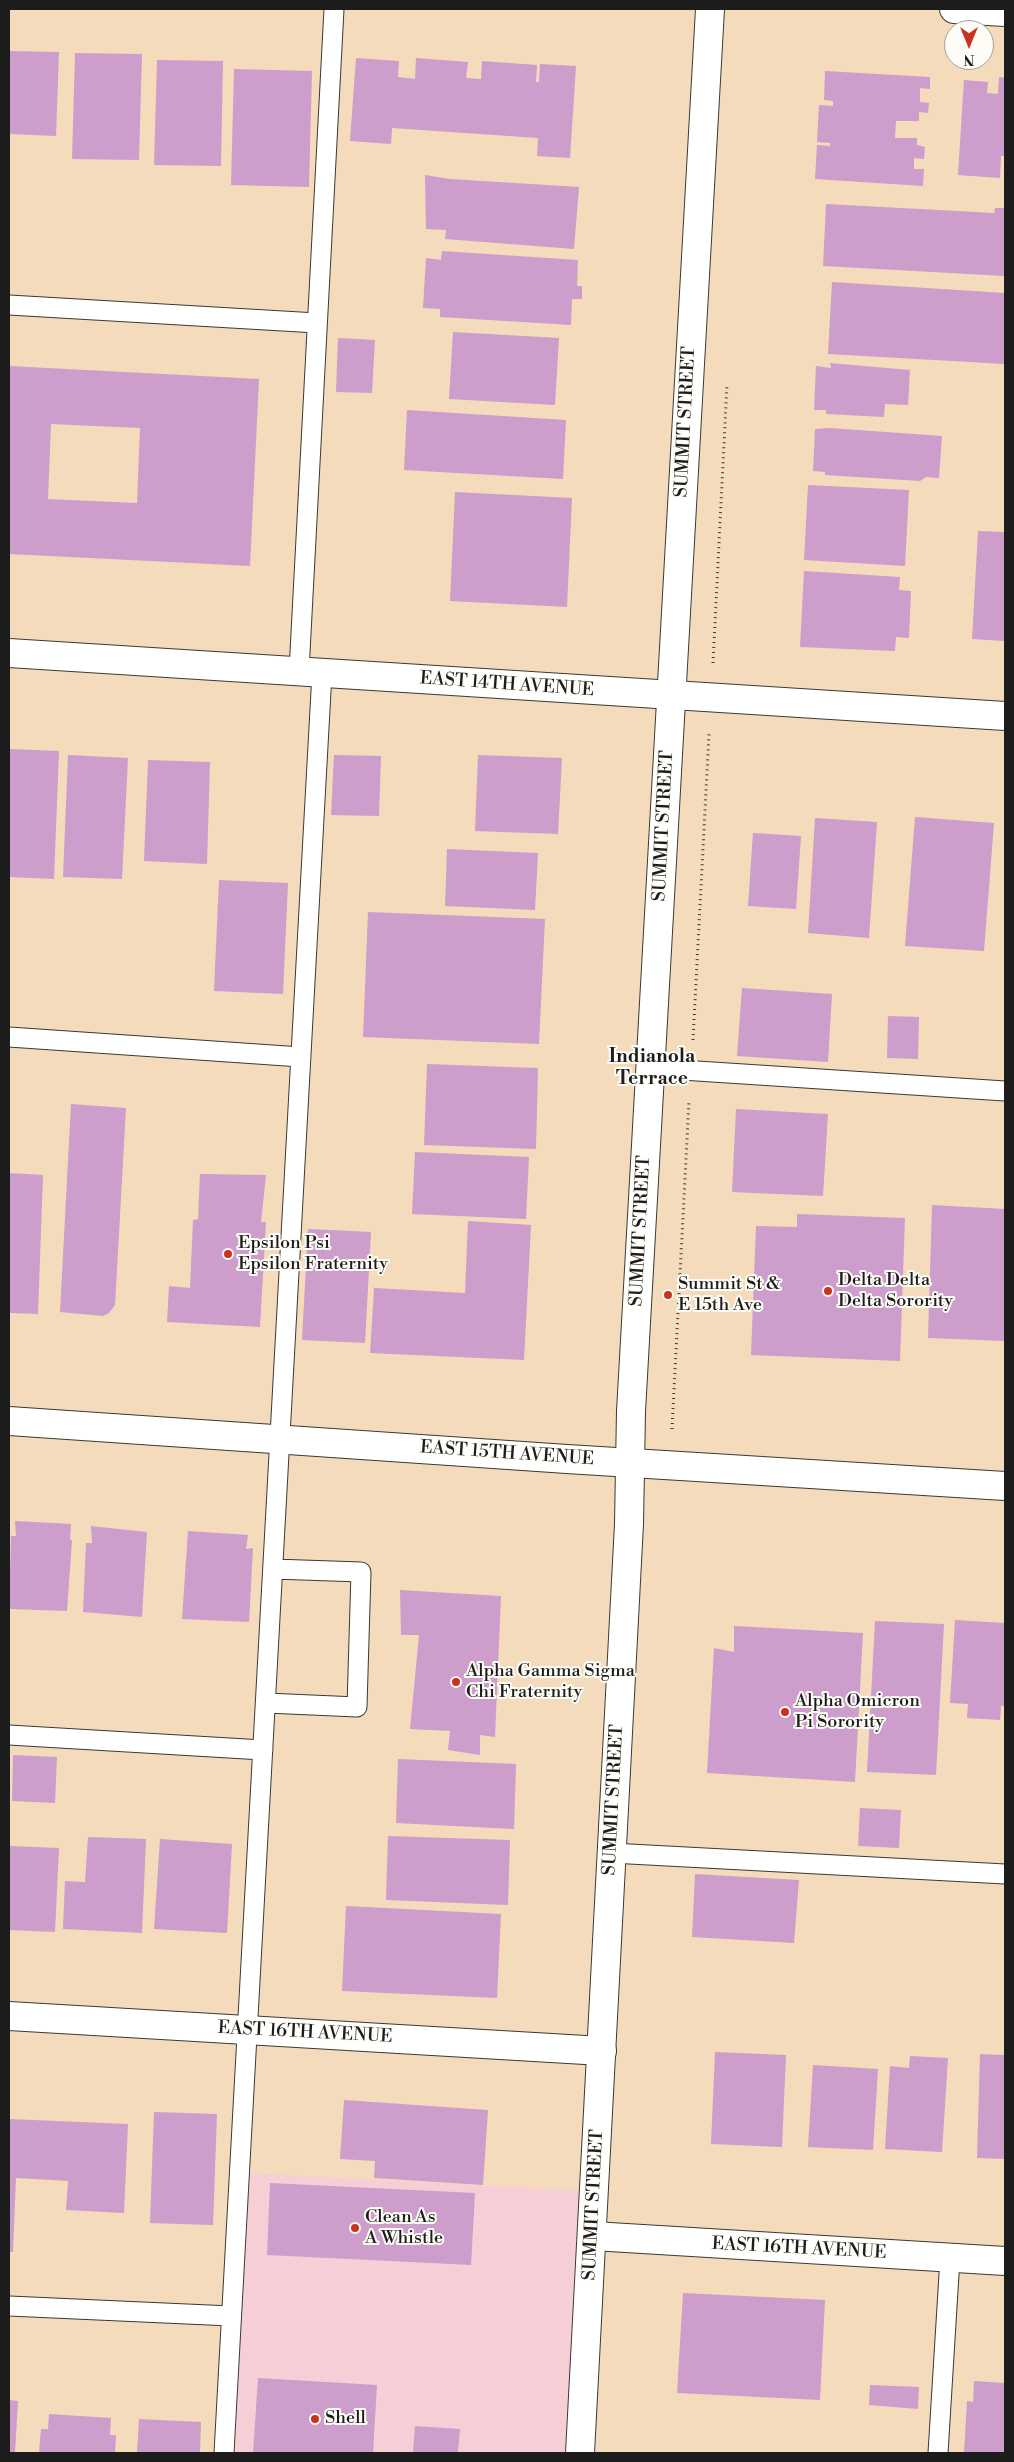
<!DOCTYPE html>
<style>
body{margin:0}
#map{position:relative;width:1014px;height:2462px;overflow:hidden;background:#f3dbbb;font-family:"Libre Bodoni",serif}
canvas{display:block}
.frame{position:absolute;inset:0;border:10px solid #1c1c1c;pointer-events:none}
.north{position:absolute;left:944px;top:20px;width:50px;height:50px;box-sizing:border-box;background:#fdfcf7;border:1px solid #a3a29f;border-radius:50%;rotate:180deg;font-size:14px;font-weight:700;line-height:20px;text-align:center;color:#1c1c1c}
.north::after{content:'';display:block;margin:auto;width:18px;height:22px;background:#c8321e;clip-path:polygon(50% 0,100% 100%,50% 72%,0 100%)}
</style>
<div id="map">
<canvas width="1014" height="2462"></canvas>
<div class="frame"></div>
<div class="north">N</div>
</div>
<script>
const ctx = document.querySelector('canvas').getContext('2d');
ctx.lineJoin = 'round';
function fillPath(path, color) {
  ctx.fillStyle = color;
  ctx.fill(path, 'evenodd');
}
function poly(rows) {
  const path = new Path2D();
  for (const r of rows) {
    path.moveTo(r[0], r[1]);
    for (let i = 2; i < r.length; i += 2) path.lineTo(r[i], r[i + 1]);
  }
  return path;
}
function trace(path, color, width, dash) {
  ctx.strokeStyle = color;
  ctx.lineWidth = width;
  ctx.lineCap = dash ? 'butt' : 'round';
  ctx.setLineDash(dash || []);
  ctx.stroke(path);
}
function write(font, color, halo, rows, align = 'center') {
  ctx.font = font + ' "Libre Bodoni",serif';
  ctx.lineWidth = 4;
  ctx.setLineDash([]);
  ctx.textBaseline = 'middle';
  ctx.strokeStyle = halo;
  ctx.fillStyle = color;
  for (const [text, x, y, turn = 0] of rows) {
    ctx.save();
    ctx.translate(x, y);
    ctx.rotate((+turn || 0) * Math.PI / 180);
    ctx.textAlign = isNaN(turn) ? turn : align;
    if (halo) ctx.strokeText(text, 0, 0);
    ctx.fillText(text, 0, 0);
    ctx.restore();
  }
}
const built = poly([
 [249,2173,607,2192,592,2453,232,2453]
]);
const building = poly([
 [9,51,59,52,56,136,9,134],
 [75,53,142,54,139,160,72,159],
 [356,58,399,61,398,77,415,79,416,58,468,62,466,78,481,79,482,61,537,65,536,82,539,82,540,64,576,66,570,158,537,156,538,138,392,128,391,144,350,141],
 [157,60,223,61,221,166,154,165],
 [234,69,312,71,309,187,231,185],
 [825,71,930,77,930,89,920,88,920,102,929,103,928,113,919,112,919,121,896,121,895,138,917,138,917,145,925,147,924,159,914,158,914,169,924,169,923,186,815,179,817,145,830,146,830,143,817,142,819,105,833,106,833,101,824,100],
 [999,77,1005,78,1005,156,1001,156,1000,178,958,175,964,80,988,82,987,93,998,94],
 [425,175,450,179,579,187,574,249,445,239,446,230,426,229],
 [826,204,994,213,995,208,1005,208,1005,276,823,266],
 [442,251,578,260,577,286,582,286,582,299,572,299,571,325,440,317,440,309,423,308,426,258,441,260],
 [832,282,1005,293,1005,364,828,354],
 [453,332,559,338,555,405,449,399],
 [338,338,375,340,372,393,336,392],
 [830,363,910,370,908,405,885,404,884,417,826,414,826,410,814,410,816,366,831,368],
 [9,366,259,379,250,566,9,554],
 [51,424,140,428,137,503,48,499],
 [407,410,566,420,563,479,404,470],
 [829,428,942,436,939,478,926,477,920,481,825,475,825,472,813,471,815,429],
 [808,485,909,490,905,566,804,560],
 [455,492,572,498,567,607,450,601],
 [978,531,1005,532,1005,641,972,639],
 [804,571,900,577,899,590,911,591,909,638,896,637,895,651,800,647],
 [9,749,59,751,54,879,9,877],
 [68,755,128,758,122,879,63,877],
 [334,755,381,756,379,816,331,815],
 [478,755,562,758,558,834,475,831],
 [148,760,210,762,207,864,144,861],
 [915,817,994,823,984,951,905,946],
 [815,818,877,822,869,938,808,933],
 [753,833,801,836,796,909,748,906],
 [447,849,538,853,535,910,445,906],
 [219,880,288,883,283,994,214,991],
 [368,912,545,919,539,1044,363,1037],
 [742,988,832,994,828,1062,737,1056],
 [888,1016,919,1017,918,1059,887,1058],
 [427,1064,538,1068,536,1149,424,1145],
 [71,1104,126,1108,115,1305,109,1313,103,1316,60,1312],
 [736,1109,828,1114,823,1196,732,1192],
 [415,1152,529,1157,526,1219,412,1214],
 [9,1173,43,1175,38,1314,9,1313],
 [200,1174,266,1175,261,1222,266,1222,260,1327,167,1322,169,1286,190,1288,193,1220,198,1219],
 [932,1205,1005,1209,1005,1341,928,1338],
 [797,1214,905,1218,900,1361,751,1355,756,1226,797,1227],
 [468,1221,531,1225,524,1360,370,1353,374,1288,465,1293],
 [308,1229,371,1232,365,1343,302,1340],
 [15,1521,71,1524,70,1540,72,1540,67,1611,9,1609,11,1536,16,1536],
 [91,1526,147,1532,142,1617,83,1612,86,1543,92,1543],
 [188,1531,248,1535,246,1549,253,1548,249,1622,182,1619],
 [400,1590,501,1596,495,1737,480,1735,480,1755,448,1750,450,1731,410,1729,419,1635,401,1635],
 [955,1620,1005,1623,1005,1706,1001,1706,1000,1720,967,1718,968,1704,950,1703],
 [875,1621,944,1624,936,1775,867,1772],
 [734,1626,863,1633,855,1782,707,1773,714,1648,734,1652],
 [13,1755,57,1757,55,1803,12,1801],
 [398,1759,516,1764,514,1829,396,1823],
 [860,1808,901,1810,899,1848,858,1846],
 [388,1836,510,1840,508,1905,386,1900],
 [88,1837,146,1839,142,1933,63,1929,65,1881,85,1882],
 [160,1839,232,1844,227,1933,154,1929],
 [10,1846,59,1848,55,1932,9,1930],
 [695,1874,799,1880,794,1943,692,1937],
 [346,1906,501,1914,497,1998,342,1991],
 [715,2052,786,2055,782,2147,711,2144],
 [980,2054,1005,2055,1005,2159,977,2158],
 [910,2056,948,2058,942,2152,885,2149,890,2066,909,2068],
 [813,2065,878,2069,873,2150,808,2147],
 [344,2100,488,2110,483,2185,374,2178,375,2161,340,2159],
 [154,2112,217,2114,213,2225,150,2223],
 [9,2119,128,2124,124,2213,66,2210,68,2181,16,2178,13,2252,9,2252],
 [270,2183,475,2193,471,2265,267,2255],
 [683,2293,825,2300,820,2400,677,2393],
 [258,2378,377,2385,373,2453,253,2453],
 [974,2381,1005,2383,1005,2453,964,2453,967,2401,973,2402],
 [870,2385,919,2387,918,2409,869,2405],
 [9,2400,18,2401,15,2453,9,2453],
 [49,2414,111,2418,110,2435,116,2435,115,2453,39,2453,41,2429,48,2429],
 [139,2419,201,2422,200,2453,137,2453],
 [415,2426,460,2429,458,2453,413,2453]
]);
const path = poly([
 [713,663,727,384],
 [693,1040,709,734],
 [672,1429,689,1101]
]);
const lane = poly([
 [9,305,317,323],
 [299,671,334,9],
 [9,1037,301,1057],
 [651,1068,1005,1091],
 [266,1703,357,1707,361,1572,273,1569],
 [9,1735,263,1750],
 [611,1853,1005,1874],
 [9,2306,231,2316],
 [224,2453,322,673],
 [938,2453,950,2258]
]);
const street = poly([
 [954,9,1005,12],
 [9,653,1005,716],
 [9,2016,602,2051],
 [593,2236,1005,2261]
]);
const secondary = poly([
 [9,1421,567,1459,1005,1486]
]);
const primary = poly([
 [580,2453,629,1524,631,1411,710,9]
]);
const markers = [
 [228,1254,5,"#c8321e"],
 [828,1291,5,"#c8321e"],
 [668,1295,5,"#c8321e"],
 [456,1682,5,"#c8321e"],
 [785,1712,5,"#c8321e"],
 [355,2228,5,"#c8321e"],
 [315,2419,5,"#c8321e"]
];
const streetNames = [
 ["SUMMIT STREET",686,422,-87],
 ["EAST 14TH AVENUE",507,685,4],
 ["SUMMIT STREET",664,826,-87],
 ["SUMMIT STREET",641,1231,-87],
 ["EAST 15TH AVENUE",507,1454,4],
 ["SUMMIT STREET",614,1800,-87],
 ["EAST 16TH AVENUE",305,2033,3],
 ["SUMMIT STREET",594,2205,-87],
 ["EAST 16TH AVENUE",799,2249,3]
];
const poiNames = [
 ["Epsilon Psi",238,1244],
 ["Epsilon Fraternity",238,1265],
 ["Delta Delta",838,1281],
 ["Delta Sorority",838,1302],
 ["Summit St &",678,1285],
 ["E 15th Ave",678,1306],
 ["Alpha Gamma Sigma",466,1672],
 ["Chi Fraternity",466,1693],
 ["Alpha Omicron",795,1702],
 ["Pi Sorority",795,1723],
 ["Clean As",365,2218],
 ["A Whistle",365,2239],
 ["Shell",325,2419]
];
const neighbourhoodNames = [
 ["Indianola",652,1057],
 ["Terrace",652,1079]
];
fillPath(built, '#f6cfd6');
fillPath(building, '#cd9dcc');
trace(lane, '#3c3934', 21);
trace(street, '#3c3934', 30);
trace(secondary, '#3c3934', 30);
trace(primary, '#3c3934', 30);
trace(path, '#3c3934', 3, [1, 4]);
trace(lane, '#fff', 19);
trace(street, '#fff', 28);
trace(secondary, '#fff', 28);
trace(primary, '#fff', 28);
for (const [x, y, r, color] of markers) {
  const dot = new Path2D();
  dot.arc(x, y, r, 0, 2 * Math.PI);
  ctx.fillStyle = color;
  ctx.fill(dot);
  trace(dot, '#fdfcf7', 2);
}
write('18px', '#1c1c1c', '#fdfcf7', streetNames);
write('18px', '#1c1c1c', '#fdfcf7', poiNames, 'left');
write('bold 19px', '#1c1c1c', '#fdfcf7', neighbourhoodNames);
</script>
